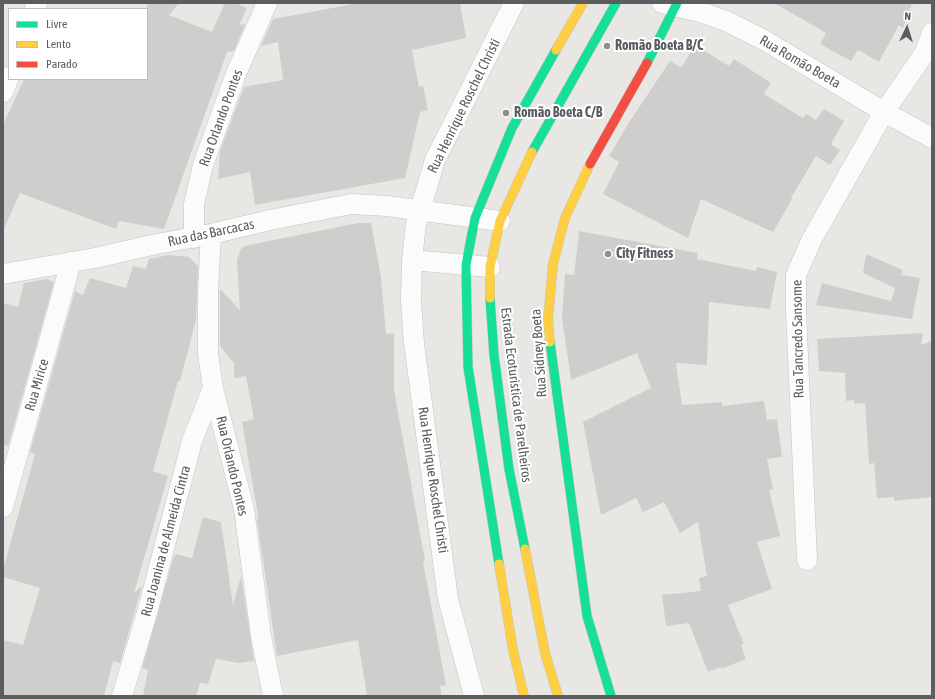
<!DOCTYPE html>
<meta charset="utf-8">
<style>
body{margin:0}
#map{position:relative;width:935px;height:699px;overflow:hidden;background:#e9e7e4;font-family:"Asap Condensed",sans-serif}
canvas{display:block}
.frame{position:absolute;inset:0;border:4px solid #5a5e61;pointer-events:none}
.legend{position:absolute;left:8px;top:8px;width:140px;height:72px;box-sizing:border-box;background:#fff;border:1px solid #bdbfc0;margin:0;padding:5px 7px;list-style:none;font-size:12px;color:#5a5e61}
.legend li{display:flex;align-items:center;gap:8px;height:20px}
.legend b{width:20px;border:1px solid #bdbfc0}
.north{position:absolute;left:887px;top:8px;width:40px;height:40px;-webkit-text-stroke:3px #fff;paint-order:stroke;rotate:4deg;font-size:11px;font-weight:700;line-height:16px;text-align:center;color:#5a5e61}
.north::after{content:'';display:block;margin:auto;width:14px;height:18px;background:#5a5e61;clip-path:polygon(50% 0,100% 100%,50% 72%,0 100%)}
</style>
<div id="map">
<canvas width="935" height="699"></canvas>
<div class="frame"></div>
<ul class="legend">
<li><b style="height:5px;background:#16e098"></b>Livre</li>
<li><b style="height:5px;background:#ffcf43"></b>Lento</li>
<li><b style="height:5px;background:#f24e42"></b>Parado</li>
</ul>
<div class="north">N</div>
</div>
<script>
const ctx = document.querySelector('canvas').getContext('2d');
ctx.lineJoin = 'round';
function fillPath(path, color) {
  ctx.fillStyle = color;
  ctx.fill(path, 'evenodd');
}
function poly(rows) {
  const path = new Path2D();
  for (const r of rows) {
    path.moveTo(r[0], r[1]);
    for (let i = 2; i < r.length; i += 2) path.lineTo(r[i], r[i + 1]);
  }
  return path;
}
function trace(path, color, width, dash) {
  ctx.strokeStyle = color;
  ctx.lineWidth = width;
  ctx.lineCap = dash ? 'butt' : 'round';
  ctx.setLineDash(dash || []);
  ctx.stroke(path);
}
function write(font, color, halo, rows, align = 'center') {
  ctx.font = font + ' "Asap Condensed",sans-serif';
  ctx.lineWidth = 4;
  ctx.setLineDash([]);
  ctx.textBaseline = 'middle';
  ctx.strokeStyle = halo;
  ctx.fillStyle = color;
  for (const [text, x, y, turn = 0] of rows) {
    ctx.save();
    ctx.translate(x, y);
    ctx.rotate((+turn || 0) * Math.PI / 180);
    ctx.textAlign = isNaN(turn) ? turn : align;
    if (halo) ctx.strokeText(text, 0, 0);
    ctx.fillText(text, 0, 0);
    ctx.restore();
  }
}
const building = poly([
 [147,3,179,3,169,15,212,32,225,3,235,3,247,8,239,25,245,24,234,51,227,52,164,229,119,221,116,229,20,193,3,231,3,125,24,79,147,79],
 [359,3,460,3,466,38,412,50,419,87,423,86,428,110,420,112,405,178,255,205,250,172,218,179,220,151,244,87,283,80,278,42,261,46,273,19],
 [774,3,912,3,903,28,899,25,879,62,858,50,851,61,820,44,826,33],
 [695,45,729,66,734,59,771,83,764,94,803,118,806,114,816,120,824,109,844,121,831,144,840,150,830,165,816,156,791,198,792,199,773,232,701,199,688,238,603,194,619,162,609,156,630,121,670,61,681,68],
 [358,223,371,223,381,277,386,334,394,333,394,390,425,561,423,562,446,685,440,686,442,696,367,696,358,640,277,656,257,520,258,516,242,422,254,419,246,376,234,378,234,363,220,346,220,289,240,310,237,260,241,249,244,246],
 [579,231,698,253,697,259,756,271,757,267,777,272,770,309,709,302,707,365,676,363,682,405,722,402,722,406,764,401,767,420,777,419,782,457,767,459,773,490,769,490,780,536,757,542,772,589,728,605,744,644,741,645,746,659,721,669,721,667,708,672,689,623,666,626,662,595,701,591,699,578,707,576,698,522,680,533,664,502,643,512,636,498,601,515,583,422,651,388,637,353,571,380,562,318,565,274,574,275],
 [866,254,903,270,901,275,920,278,912,319,816,305,822,283,891,301,895,288,863,273],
 [169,255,189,257,198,266,196,320,180,381,178,381,153,471,168,476,134,593,142,586,120,663,113,661,104,696,3,696,3,640,23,645,40,588,3,577,3,570,35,454,30,452,75,291,83,295,90,278,126,288,133,266,146,269,149,259],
 [47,279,54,282,8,446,3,445,3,303,18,307,24,283],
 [923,333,921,345,932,341,932,497,894,501,894,497,877,498,874,463,869,464,865,403,854,404,854,400,846,401,845,373,819,371,817,339],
 [203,517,221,522,233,605,241,576,254,661,239,663,216,659,208,684,200,683,196,696,143,696,148,670,142,668,174,556,176,554,192,558]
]);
const street = poly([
 [662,3,700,12,726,21,764,40,884,112,932,138],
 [35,9,37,3],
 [3,92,9,77],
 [211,234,208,291,208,354,213,388,244,509,261,636,273,696],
 [194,238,194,204,203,165,236,74,267,3],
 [412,260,490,267],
 [3,274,95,258,152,245,211,234,270,220,351,204,387,206,500,221],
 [3,507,71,262],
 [807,560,796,311,796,275,812,239,884,112,924,54,932,33],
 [122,696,147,613,192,441,213,388],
 [474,696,448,599,414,343,411,302,412,260,416,224,435,160,514,3]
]);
const fast = poly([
 [647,63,677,3],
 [532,152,616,3],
 [490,298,494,355,509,469,525,549],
 [550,342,587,616,611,696],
 [499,564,468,367,466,265,475,218,512,128,556,50]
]);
const slow = poly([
 [556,50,583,3],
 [490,298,490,267,500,221,532,152],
 [550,342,548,319,553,264,565,218,590,164],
 [525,549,545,653,558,696],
 [499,564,513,650,524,696]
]);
const jam = poly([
 [590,164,647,63]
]);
const markers = [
 [607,46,4,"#8c8e8f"],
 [506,113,4,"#8c8e8f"],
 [608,254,4,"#8c8e8f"]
];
const poiNames = [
 ["Romão Boeta B/C",615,46],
 ["Romão Boeta C/B",514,113],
 ["City Fitness",616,254]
];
const streetNames = [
 ["Rua Romão Boeta",800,62,30],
 ["Rua Henrique Roschel Christi",464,106,-64],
 ["Rua Orlando Pontes",221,118,-70],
 ["Rua das Barcacas",211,233,-12],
 ["Rua Tancredo Sansome",798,339,-91],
 ["Rua Sidney Boeta",539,353,-94],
 ["Rua Mirice",37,385,-74],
 ["Estrada Ecoturistica de Parelheiros",516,395,83],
 ["Rua Orlando Pontes",232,466,77],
 ["Rua Henrique Roschel Christi",433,480,82],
 ["Rua Joanina de Almeida Cintra",166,541,-75]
];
fillPath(building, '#d0cecd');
trace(street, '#c5c5c5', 21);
trace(fast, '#c4c4c3', 10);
trace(slow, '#c4c4c3', 10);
trace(jam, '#c4c4c3', 10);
trace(street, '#fcfbfb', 20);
trace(fast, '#16e098', 9);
trace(slow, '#ffcf43', 9);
trace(jam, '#f24e42', 9);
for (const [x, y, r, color] of markers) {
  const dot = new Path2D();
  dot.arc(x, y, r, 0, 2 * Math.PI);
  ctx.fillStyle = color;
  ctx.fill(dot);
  trace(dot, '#fff', 1.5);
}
write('bold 14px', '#5a5e61', '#fff', poiNames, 'left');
write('14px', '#5a5e61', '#fff', streetNames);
</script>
